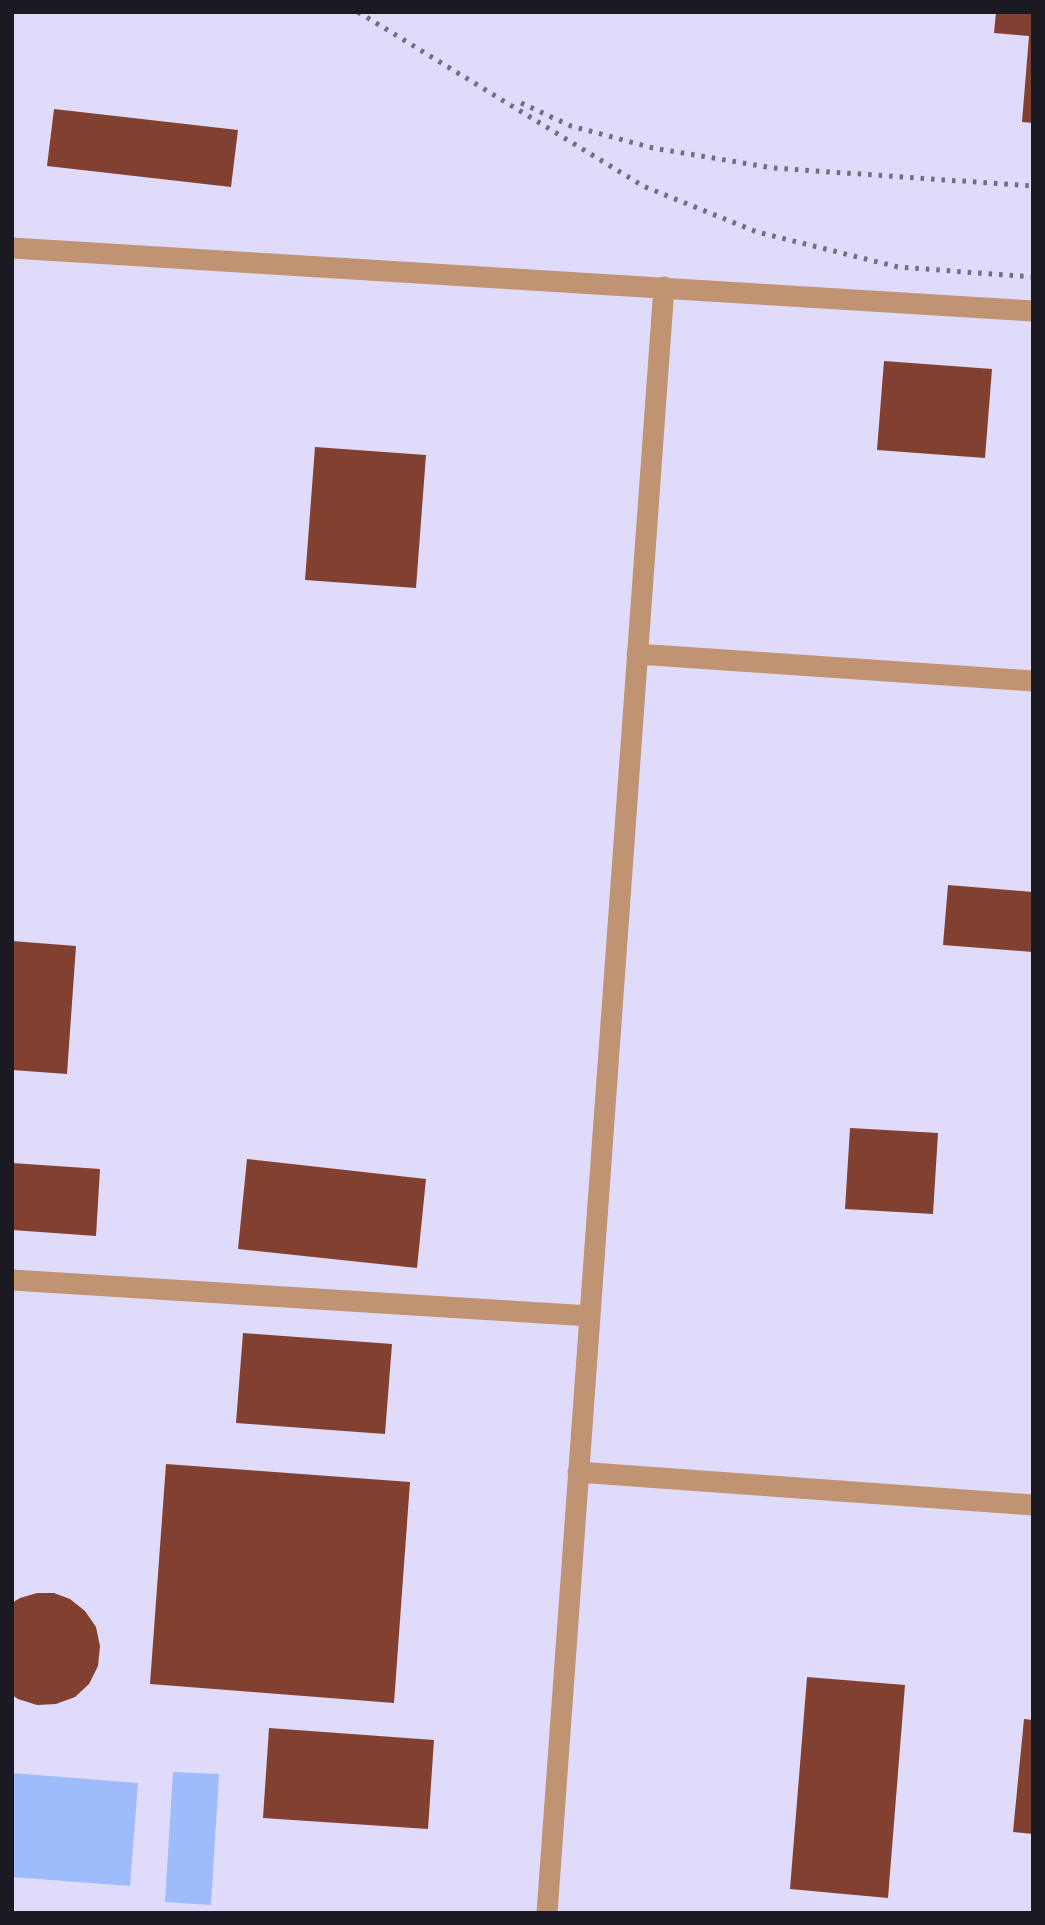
<!DOCTYPE html>
<style>
body{margin:0}
#map{position:relative;width:1045px;height:1925px;overflow:hidden;background:#eae7ff;font-family:"Space Grotesk",sans-serif}
canvas{display:block}
.frame{position:absolute;inset:0;border:14px solid #1b1922;pointer-events:none}
</style>
<div id="map">
<canvas width="1045" height="1925"></canvas>
<div class="frame"></div>
</div>
<script>
const ctx = document.querySelector('canvas').getContext('2d');
ctx.lineJoin = 'round';
function fillPath(path, color) {
  ctx.fillStyle = color;
  ctx.fill(path, 'evenodd');
}
function poly(rows) {
  const path = new Path2D();
  for (const r of rows) {
    path.moveTo(r[0], r[1]);
    for (let i = 2; i < r.length; i += 2) path.lineTo(r[i], r[i + 1]);
  }
  return path;
}
function trace(path, color, width, dash) {
  ctx.strokeStyle = color;
  ctx.lineWidth = width;
  ctx.lineCap = dash ? 'butt' : 'round';
  ctx.setLineDash(dash || []);
  ctx.stroke(path);
}
const built = poly([
 [12,12,1033,12,1033,1913,12,1913]
]);
const water = poly([
 [173,1772,219,1774,211,1905,165,1902],
 [12,1773,138,1783,130,1886,12,1877]
]);
const building = poly([
 [996,12,1033,12,1033,123,1022,122,1029,36,994,33],
 [54,109,238,130,231,187,47,166],
 [884,361,992,369,985,458,877,450],
 [315,447,426,455,416,588,305,580],
 [948,885,1033,892,1033,952,943,945],
 [12,941,76,946,67,1074,12,1070],
 [850,1128,938,1133,933,1214,845,1209],
 [247,1159,426,1179,417,1268,238,1249],
 [12,1163,100,1169,96,1236,12,1230],
 [243,1333,392,1344,385,1434,236,1423],
 [166,1464,410,1482,394,1703,150,1684],
 [37,1593,54,1593,70,1599,85,1611,96,1627,100,1646,98,1666,89,1684,75,1697,56,1704,37,1705,18,1699,12,1695,12,1603,20,1598],
 [807,1677,905,1685,888,1898,790,1889],
 [1024,1719,1033,1720,1033,1834,1013,1832],
 [269,1728,434,1740,428,1829,263,1818]
]);
const minor = poly([
 [12,248,1033,311],
 [637,654,1033,681],
 [12,1280,590,1316],
 [578,1472,1033,1505],
 [547,1913,664,287]
]);
const rail = poly([
 [358,12,643,186,757,232,898,267,1033,277],
 [521,103,571,126,653,148,773,168,1033,186]
]);
fillPath(built, '#e0dbfb');
fillPath(water, '#9ebcfb');
fillPath(building, '#824030');
trace(minor, '#c09473', 21);
trace(rail, '#706d7c', 5, [3.5, 7]);
</script>
